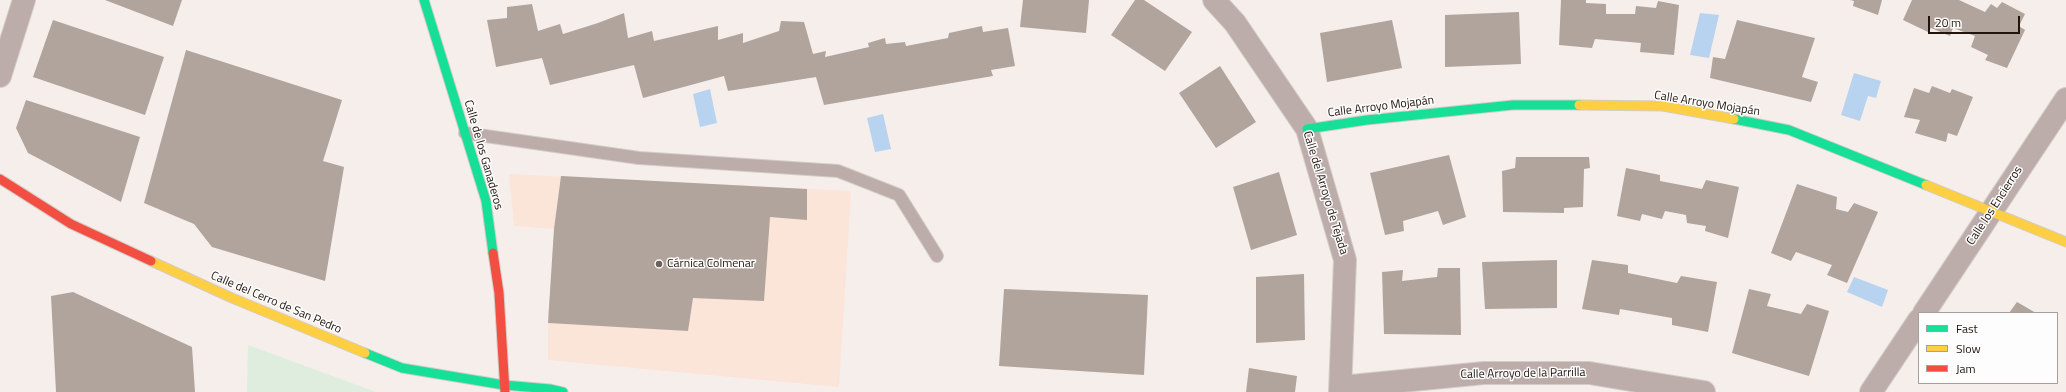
<!DOCTYPE html>
<meta charset="utf-8">
<style>
body{margin:0}
#map{position:relative;width:2066px;height:392px;overflow:hidden;background:#f6eeea;font-family:"Titillium Web",sans-serif}
canvas{display:block}
.legend{position:absolute;left:1918px;top:312px;width:140px;height:72px;box-sizing:border-box;background:#fdfdfd;border:1px solid #a5a09d;margin:0;padding:5px 7px;list-style:none;font-size:12px;color:#20140d}
.legend li{display:flex;align-items:center;gap:8px;height:20px}
.legend b{width:20px;border:1px solid #a5a09d}
.scale{position:absolute;left:1928px;top:16px;width:92px;height:18px;box-sizing:border-box;border:2px solid #20140d;border-top:0;padding-left:5px;font-size:12px;line-height:14px;white-space:nowrap;color:#20140d;-webkit-text-stroke:3px #fdfdfd;paint-order:stroke}
</style>
<div id="map">
<canvas width="2066" height="392"></canvas>
<ul class="legend">
<li><b style="height:5px;background:#16e098"></b>Fast</li>
<li><b style="height:5px;background:#ffcf43"></b>Slow</li>
<li><b style="height:5px;background:#f24e42"></b>Jam</li>
</ul>
<div class="scale">20 m</div>
</div>
<script>
const ctx = document.querySelector('canvas').getContext('2d');
ctx.lineJoin = 'round';
function fillPath(path, color) {
  ctx.fillStyle = color;
  ctx.fill(path, 'evenodd');
}
function poly(rows) {
  const path = new Path2D();
  for (const r of rows) {
    path.moveTo(r[0], r[1]);
    for (let i = 2; i < r.length; i += 2) path.lineTo(r[i], r[i + 1]);
  }
  return path;
}
function trace(path, color, width, dash) {
  ctx.strokeStyle = color;
  ctx.lineWidth = width;
  ctx.lineCap = dash ? 'butt' : 'round';
  ctx.setLineDash(dash || []);
  ctx.stroke(path);
}
function write(font, color, halo, rows, align = 'center') {
  ctx.font = font + ' "Titillium Web",sans-serif';
  ctx.lineWidth = 3;
  ctx.setLineDash([]);
  ctx.textBaseline = 'middle';
  ctx.strokeStyle = halo;
  ctx.fillStyle = color;
  for (const [text, x, y, turn = 0] of rows) {
    ctx.save();
    ctx.translate(x, y);
    ctx.rotate((+turn || 0) * Math.PI / 180);
    ctx.textAlign = isNaN(turn) ? turn : align;
    if (halo) ctx.strokeText(text, 0, 0);
    ctx.fillText(text, 0, 0);
    ctx.restore();
  }
}
const built = poly([
 [509,174,851,191,839,387,548,360,548,323,554,229,514,226]
]);
const green = poly([
 [248,345,376,392,247,392]
]);
const water = poly([
 [1700,13,1719,15,1709,58,1690,55],
 [1854,73,1881,81,1876,98,1868,96,1860,121,1841,115],
 [710,89,717,123,700,127,693,94],
 [883,114,891,149,875,152,867,118],
 [1854,277,1888,290,1882,307,1847,292]
]);
const building = poly([
 [105,0,182,0,173,26],
 [1023,0,1089,0,1086,33,1020,27],
 [1135,0,1144,0,1192,32,1165,71,1111,35],
 [1561,0,1586,0,1586,3,1606,4,1606,14,1635,14,1636,6,1656,8,1658,1,1679,5,1674,55,1640,52,1641,43,1595,39,1592,48,1559,45],
 [1850,0,1882,0,1878,15,1853,6,1854,1],
 [1912,0,1959,0,1985,12,1991,4,1997,8,2002,2,2025,14,2019,26,2025,30,2007,68,1985,60,1988,55,1971,47,1975,36,1953,28,1950,36,1931,28,1928,32,1903,20],
 [532,4,538,31,560,24,563,34,598,23,624,13,628,38,652,31,654,41,718,26,718,40,743,33,743,43,779,31,781,21,804,22,813,54,826,51,825,57,869,47,868,43,885,38,886,44,905,42,906,46,948,38,949,33,982,26,983,32,1008,28,1015,66,991,70,993,76,824,105,816,77,728,91,724,76,643,98,634,65,550,85,542,58,496,67,487,20,507,18,507,7],
 [1519,12,1521,64,1445,67,1445,15],
 [53,20,164,57,145,115,33,77],
 [1392,20,1402,68,1327,82,1320,33],
 [1737,20,1815,38,1802,77,1818,82,1811,102,1710,78,1713,57,1725,59],
 [186,50,342,100,323,161,344,167,325,281,212,247,194,224,144,203],
 [1220,66,1256,122,1216,148,1179,93],
 [1932,86,1950,93,1952,89,1973,97,1957,136,1948,133,1946,142,1915,133,1920,120,1904,117,1914,88,1929,93],
 [26,100,140,137,121,202,28,153,16,128],
 [1449,155,1466,217,1443,225,1438,211,1403,221,1404,231,1385,235,1370,173],
 [1516,157,1589,157,1590,168,1584,169,1583,207,1564,208,1564,213,1503,212,1502,171,1515,168],
 [1626,168,1660,175,1660,181,1702,189,1706,180,1739,187,1728,238,1705,231,1706,226,1687,223,1686,215,1665,211,1662,219,1642,214,1640,221,1617,216],
 [1279,172,1297,235,1251,250,1233,187],
 [561,176,807,189,807,220,770,217,764,301,693,298,688,331,548,323,554,229],
 [1797,184,1837,197,1836,209,1848,212,1854,203,1878,212,1847,283,1827,275,1832,265,1796,252,1791,261,1771,253],
 [1557,260,1557,308,1485,309,1482,262],
 [1592,260,1628,265,1628,273,1677,283,1681,276,1717,282,1708,332,1672,325,1672,318,1620,309,1619,315,1582,309],
 [1438,268,1460,268,1461,335,1384,334,1382,272,1403,270,1402,281,1437,277],
 [1304,274,1305,340,1256,343,1256,277],
 [1004,289,1148,295,1144,375,999,366],
 [1749,289,1771,294,1767,306,1801,314,1807,304,1829,311,1809,376,1732,353],
 [73,292,192,347,195,392,56,392,51,296],
 [2017,302,2036,313,2009,313],
 [1249,368,1297,376,1295,392,1246,392]
]);
const lane = poly([
 [465,133,639,158,838,171,899,195,937,256]
]);
const street = poly([
 [1214,0,1235,23,1307,129,1345,260,1340,392],
 [0,76,24,0],
 [1924,313,2066,99],
 [1341,387,1484,373,1589,373,1704,392],
 [1871,392,1919,320]
]);
const fast = poly([
 [424,0,486,201,493,253],
 [1734,119,1789,130,1926,185],
 [1307,129,1367,120,1513,105,1579,105],
 [365,353,402,368,504,385,550,389,563,392]
]);
const slow = poly([
 [1579,105,1663,106,1734,119],
 [1926,185,2066,242],
 [151,261,232,298,365,353]
]);
const jam = poly([
 [0,179,71,224,151,261],
 [493,253,499,293,505,392]
]);
const markers = [
 [659,264,4,"#6b605a"]
];
const streetNames = [
 ["Calle Arroyo Mojapán",1707,104,9],
 ["Calle Arroyo Mojapán",1381,107,-7],
 ["Calle de los Ganaderos",483,155,74],
 ["Calle del Arroyo de Tejada",1325,193,73],
 ["Calle los Encierros",1995,206,-57],
 ["Calle del Cerro de San Pedro",276,303,23],
 ["Calle Arroyo de la Parrilla",1523,374,-1]
];
const poiNames = [
 ["Cárnica Colmenar",667,264]
];
fillPath(built, '#fbe4d8');
fillPath(green, '#deedde');
fillPath(water, '#b8d3f0');
fillPath(building, '#b1a49d');
trace(lane, '#d3ccc7', 14);
trace(street, '#d3ccc7', 24);
trace(fast, '#d3ccc7', 11);
trace(slow, '#d3ccc7', 11);
trace(jam, '#d3ccc7', 11);
trace(lane, '#bcadaa', 12);
trace(street, '#bcadaa', 22);
trace(fast, '#16e098', 9);
trace(slow, '#ffcf43', 9);
trace(jam, '#f24e42', 9);
for (const [x, y, r, color] of markers) {
  const dot = new Path2D();
  dot.arc(x, y, r, 0, 2 * Math.PI);
  ctx.fillStyle = color;
  ctx.fill(dot);
  trace(dot, '#fdfdfd', 1.5);
}
write('12px', '#20140d', '#fdfdfd', streetNames);
write('12px', '#20140d', '#fdfdfd', poiNames, 'left');
</script>
